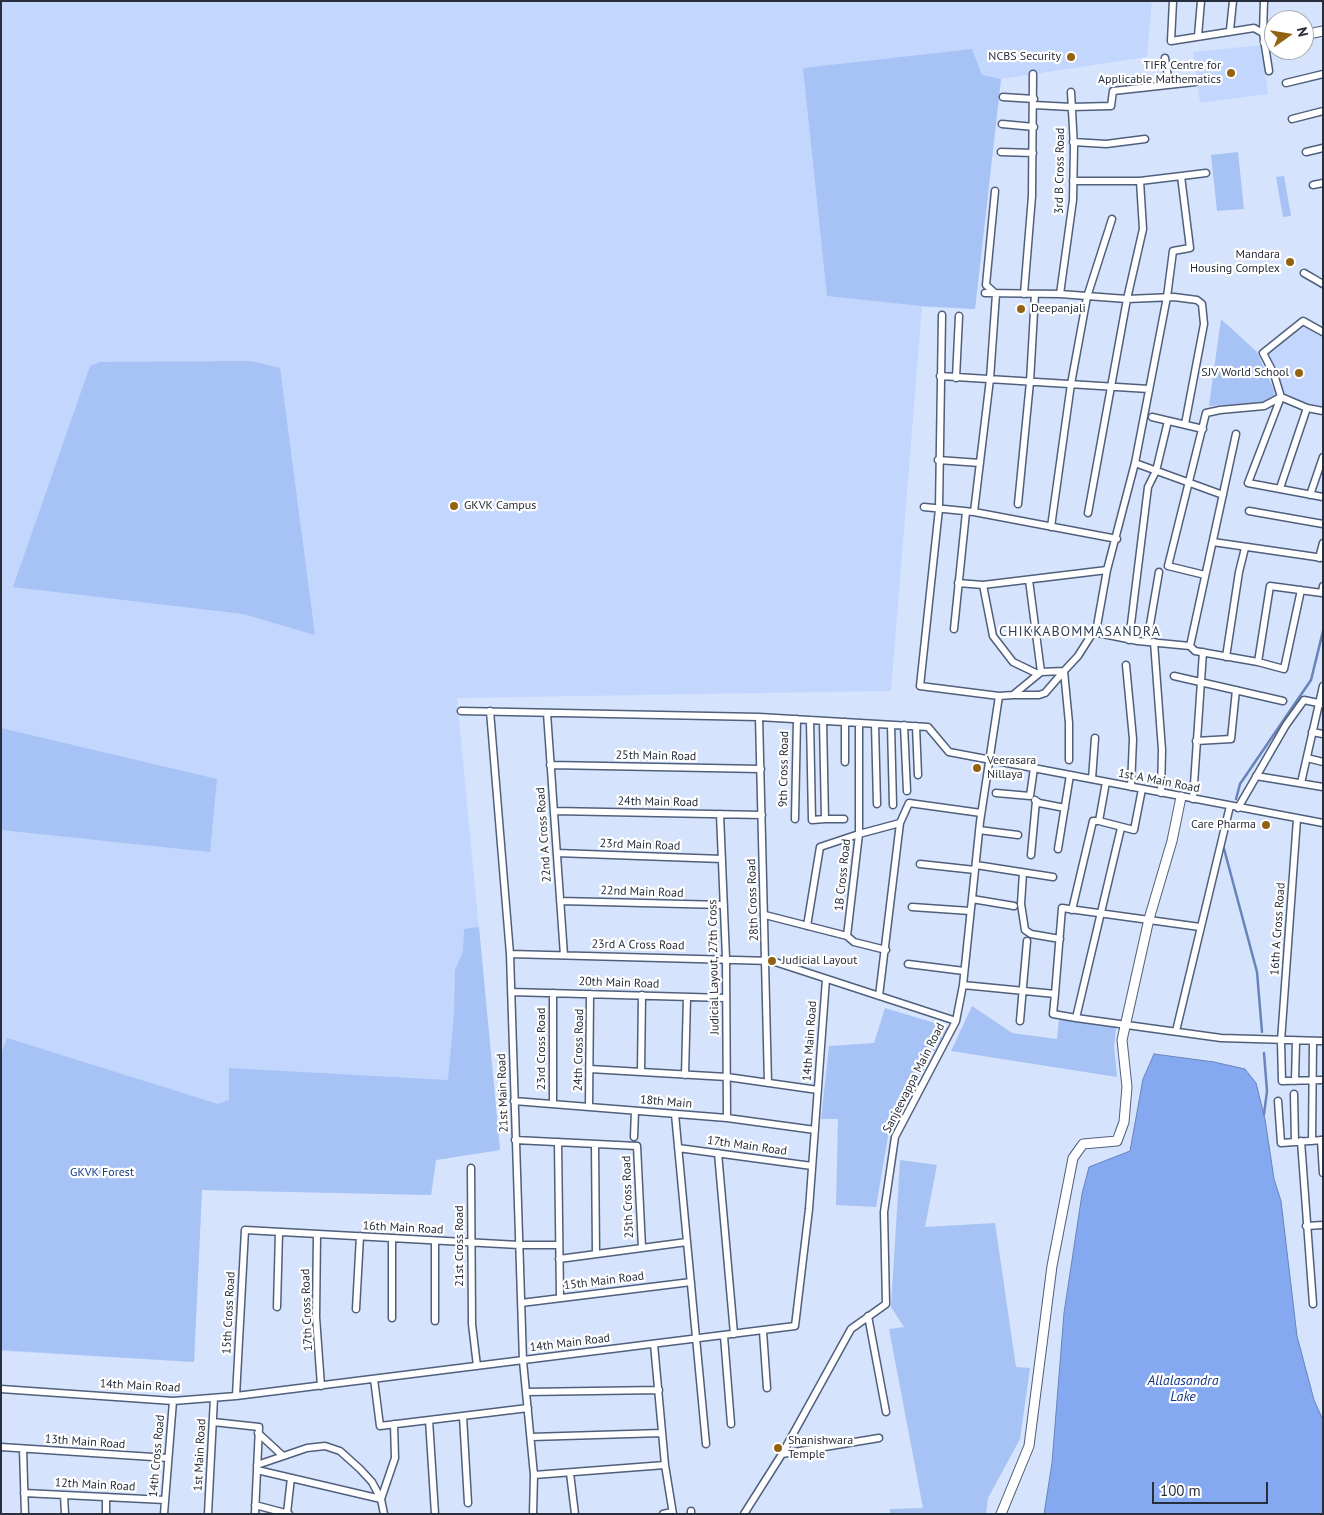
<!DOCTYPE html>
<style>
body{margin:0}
#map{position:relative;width:1324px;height:1515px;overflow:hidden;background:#d5e3fd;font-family:"PT Sans",sans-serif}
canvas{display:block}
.frame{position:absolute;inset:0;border:2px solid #282e3b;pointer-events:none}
.north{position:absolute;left:1264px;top:10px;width:50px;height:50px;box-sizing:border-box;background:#fff;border:1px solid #a9abb1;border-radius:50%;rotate:77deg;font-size:14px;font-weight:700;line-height:20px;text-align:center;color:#282e3b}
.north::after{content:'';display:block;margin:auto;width:18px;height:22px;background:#936311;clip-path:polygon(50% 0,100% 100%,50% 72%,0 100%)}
.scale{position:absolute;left:1152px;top:1482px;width:116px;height:22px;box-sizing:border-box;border:2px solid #282e3b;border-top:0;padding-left:6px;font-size:15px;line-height:18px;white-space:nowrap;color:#282e3b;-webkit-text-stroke:4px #fff;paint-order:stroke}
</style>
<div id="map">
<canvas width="1324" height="1515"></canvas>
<div class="frame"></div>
<div class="north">N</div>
<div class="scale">100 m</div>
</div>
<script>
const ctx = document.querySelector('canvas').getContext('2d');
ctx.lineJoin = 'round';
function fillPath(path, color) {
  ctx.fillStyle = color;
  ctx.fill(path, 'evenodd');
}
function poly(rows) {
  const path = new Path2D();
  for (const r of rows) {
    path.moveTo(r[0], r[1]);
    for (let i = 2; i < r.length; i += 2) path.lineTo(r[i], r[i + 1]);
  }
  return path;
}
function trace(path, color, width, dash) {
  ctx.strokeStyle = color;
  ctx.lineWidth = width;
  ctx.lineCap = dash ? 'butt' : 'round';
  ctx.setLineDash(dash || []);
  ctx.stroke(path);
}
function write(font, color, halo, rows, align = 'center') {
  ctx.font = font + ' "PT Sans",sans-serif';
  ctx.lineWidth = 4.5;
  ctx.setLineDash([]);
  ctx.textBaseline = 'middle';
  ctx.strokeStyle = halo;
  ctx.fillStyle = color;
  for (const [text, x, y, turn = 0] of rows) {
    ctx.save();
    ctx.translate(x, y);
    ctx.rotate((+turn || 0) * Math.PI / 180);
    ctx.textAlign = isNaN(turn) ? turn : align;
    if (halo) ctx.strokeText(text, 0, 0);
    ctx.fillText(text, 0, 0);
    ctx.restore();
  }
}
const built = poly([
 [1,1,1152,1,1147,57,1001,79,975,309,922,307,891,691,457,698,500,1150,436,1160,431,1195,202,1190,194,1362,1,1351],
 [1262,45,1268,94,1200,103,1193,52],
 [1302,325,1323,337,1323,406,1305,403,1283,394,1268,352]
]);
const green = poly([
 [972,49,982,75,1001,79,975,309,922,306,827,296,803,68],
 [1238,152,1244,209,1217,211,1211,155],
 [1284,176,1291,216,1283,217,1276,177],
 [1221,319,1257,352,1274,390,1275,398,1263,403,1209,406],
 [251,361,280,368,315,635,243,614,13,587,90,366,100,362],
 [1,728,217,779,210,852,1,830],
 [479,927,500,1150,436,1160,431,1195,202,1190,194,1362,1,1350,1,1054,7,1038,218,1104,229,1100,229,1068,448,1080,454,1014,455,970,463,952,464,929],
 [972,1006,1012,1033,1057,1039,1059,1019,1116,1027,1114,1047,1117,1077,951,1051],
 [885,1008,948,1027,897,1118,891,1119,876,1207,836,1205,838,1119,821,1119,829,1046,874,1043],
 [900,1160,937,1165,925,1227,995,1223,1016,1367,1030,1368,1020,1439,988,1498,986,1514,890,1514,890,1509,923,1508,889,1329,904,1327,891,1307]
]);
const water = poly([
 [1154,1054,1214,1062,1245,1069,1256,1083,1265,1119,1274,1179,1281,1201,1297,1336,1314,1400,1323,1420,1323,1514,1044,1514,1052,1463,1064,1313,1082,1194,1089,1167,1130,1151,1143,1079,1154,1054]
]);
const stream = poly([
 [1236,799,1240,784,1311,680,1323,631],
 [1223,845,1257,972,1262,1032],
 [1264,1114,1267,1091,1264,1053]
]);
const street = poly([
 [1173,1,1171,41,1254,28,1263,33,1269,71],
 [1230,30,1233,1],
 [1263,33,1264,1],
 [1198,36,1201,1],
 [1165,58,1169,83],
 [1286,83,1323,74],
 [1003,97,1034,99],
 [1034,105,1071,107,1111,106,1113,91,1195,82],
 [1292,119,1323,111],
 [1002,124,1034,127],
 [1073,142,1106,144,1145,139],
 [1001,152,1033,153],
 [1306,152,1323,148],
 [1073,181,1140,181,1206,173],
 [1313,185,1323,183],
 [1304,273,1323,284],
 [985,293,1060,294,1127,299,1174,297,1197,300,1202,304,1204,324,1185,424],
 [1024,294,1032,196,1033,74],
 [1060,294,1073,200,1074,147,1071,92],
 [1323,332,1303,321,1263,353,1274,374,1281,397,1248,483,1323,497],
 [940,376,1149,389],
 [956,378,959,316],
 [1281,397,1307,408,1323,411],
 [1152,417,1203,429],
 [938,460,980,463],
 [1135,463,1223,495],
 [1280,488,1307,408],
 [1310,495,1323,457],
 [1018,504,1030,382,1035,294],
 [924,507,974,512,1117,539],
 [1249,511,1323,524],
 [974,512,990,379,996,294,986,285,995,191],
 [1088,513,1127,299,1143,229,1140,181],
 [1051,527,1071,384,1087,297,1112,219],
 [1213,542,1323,558],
 [1319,558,1323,543],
 [1205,575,1168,566,1206,413,1220,410,1264,406,1281,397],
 [1029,580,1041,672],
 [958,583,983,585],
 [954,629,966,512],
 [1093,632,1138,641,1190,646,1195,651,1258,662,1270,586,1322,593,1323,586],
 [1129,640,1148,487,1156,471,1168,421],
 [1147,642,1159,572],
 [1154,642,1162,750,1161,793],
 [1190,646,1236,434],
 [1226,657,1239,572,1245,548],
 [1258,662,1284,669,1301,590],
 [1126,665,1133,739,1131,787],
 [1064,671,1069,723,1069,760],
 [1038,674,1013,662,993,636,983,585,1107,570],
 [1174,676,1283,701],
 [1013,695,1039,695,1045,693,1064,671],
 [999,696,1013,695,1041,672,1064,671,1078,656,1097,626,1107,570,1135,463,1167,297,1173,251,1190,248,1181,176],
 [461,711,759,717,928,727,949,752,1323,823],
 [490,711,510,954,523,1361,534,1475,533,1514],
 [547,713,564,955],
 [759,717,768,1083],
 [810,720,812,820,825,819],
 [823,721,825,819,844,819],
 [845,722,845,762],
 [875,724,877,804],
 [891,725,893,805],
 [904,725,907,791],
 [916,726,918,775],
 [1312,732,1323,734],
 [1196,741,1231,739,1236,690],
 [1307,758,1323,762],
 [550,765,761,769],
 [1256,776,1323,787],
 [1092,779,1095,738],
 [1301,783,1323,686],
 [996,793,1030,796,1034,768],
 [1193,799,1203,652],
 [1035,800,1039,803,1065,808],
 [1238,808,1286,725,1304,700,1323,704],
 [554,811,762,815],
 [720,814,726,958,727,1118],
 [795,819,797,719],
 [1297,819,1281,1041,1282,1081,1323,1080],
 [1099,821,1134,830,1142,789],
 [1121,828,1076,1018,1221,1038,1323,1041],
 [979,830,1018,835],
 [1058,849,1070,775],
 [557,853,722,859],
 [1031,855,1036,801],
 [920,864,975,870],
 [976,865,1053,877],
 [1023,873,1021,904,1025,930,1031,934,1060,939],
 [972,899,1014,906],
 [560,901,724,905],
 [912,907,970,911],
 [1072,910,1093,821,1099,821,1106,782],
 [765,915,847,936],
 [807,926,820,847,859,834,859,723],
 [847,936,859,834,900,823,909,803,981,813],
 [847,936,854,942,886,950],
 [510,954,772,961,956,1021],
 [908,964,964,971],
 [963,985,1055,994,1062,908,1200,927],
 [511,992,726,998],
 [553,993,553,1104],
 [1055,994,1053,1014,1076,1018],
 [879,996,900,823],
 [1020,1021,1027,941],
 [1176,1031,1230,806],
 [590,1069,727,1077,818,1090],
 [641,1072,642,995],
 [685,1075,687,997],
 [1295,1081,1296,1041],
 [1294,1094,1295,1142],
 [514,1101,727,1118,815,1130],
 [1278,1101,1281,1143,1323,1140],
 [589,1107,590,994],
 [675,1114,706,1444],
 [634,1137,635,1111],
 [515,1140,637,1146,642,1248],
 [1321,1140,1323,1173],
 [1301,1141,1313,1304],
 [1312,1141,1313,1041],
 [558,1142,560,1298],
 [595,1144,596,1254],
 [678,1148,812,1166],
 [718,1153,734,1334],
 [471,1168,472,1324,477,1366],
 [1306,1226,1323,1225],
 [317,1234,316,1317,321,1386],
 [435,1241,435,1321],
 [559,1259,687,1242],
 [521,1303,691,1282],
 [277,1307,279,1232],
 [356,1309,360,1236],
 [868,1316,886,1412],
 [392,1318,392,1238],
 [763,1331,767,1388],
 [724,1336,731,1424],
 [654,1344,665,1465,673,1514],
 [374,1379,380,1426,528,1408],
 [1,1389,173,1401,236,1396,795,1326,809,1209,826,979],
 [526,1392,659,1390],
 [236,1396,245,1230,519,1245,559,1245],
 [463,1416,468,1503],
 [429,1420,435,1514],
 [213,1422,259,1427,255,1514],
 [258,1433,283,1456],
 [531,1437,662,1433],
 [1,1447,168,1458],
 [23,1449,25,1514],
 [782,1454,879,1438],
 [257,1465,307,1448,325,1446,340,1451,360,1469,372,1482,381,1499],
 [257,1470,381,1499,384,1514],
 [570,1473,575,1514],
 [534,1475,665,1465],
 [24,1493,165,1500],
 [64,1495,65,1514],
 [106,1497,106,1514],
 [381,1499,395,1458,394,1424],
 [255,1505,289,1514],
 [691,1511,691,1514],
 [287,1513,291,1478],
 [164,1514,173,1401],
 [208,1514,214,1398],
 [663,1514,672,1512],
 [744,1514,782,1454,851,1329,886,1304,884,1212,895,1137,956,1021,963,985,980,822,999,696,920,686,939,509,942,315]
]);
const secondary = poly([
 [1304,35,1323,31],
 [1265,42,1274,41],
 [1001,1514,1029,1446,1052,1266,1073,1158,1083,1144,1117,1141,1124,1122,1127,1087,1122,1040,1149,919,1172,841,1181,797]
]);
const markers = [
 [1071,57,5,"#936311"],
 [1231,73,5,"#936311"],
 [1290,262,5,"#936311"],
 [1021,309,5,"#936311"],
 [1299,373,5,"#936311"],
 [454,506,5,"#936311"],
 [977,768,5,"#936311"],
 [1266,825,5,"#936311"],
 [772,961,5,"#936311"],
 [778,1448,5,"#936311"]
];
const poiNames = [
 ["NCBS Security",1061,57],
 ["TIFR Centre for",1221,66],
 ["Applicable Mathematics",1221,80],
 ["Mandara",1280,255],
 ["Housing Complex",1280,269],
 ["Deepanjali",1031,309,"left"],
 ["SJV World School",1289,373],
 ["GKVK Campus",464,506,"left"],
 ["Veerasara",987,761,"left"],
 ["Nillaya",987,775,"left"],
 ["Care Pharma",1256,825],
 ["Judicial Layout",782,961,"left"],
 ["Shanishwara",788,1441,"left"],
 ["Temple",788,1455,"left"]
];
const streetNames = [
 ["3rd B Cross Road",1060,171,-89],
 ["25th Main Road",656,756,1],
 ["9th Cross Road",784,769,-89],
 ["1st A Main Road",1159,781,11],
 ["24th Main Road",658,802,1],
 ["22nd A Cross Road",544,835,-94],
 ["23rd Main Road",640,845,2],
 ["1B Cross Road",843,875,-84],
 ["22nd Main Road",642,892,2],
 ["28th Cross Road",753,900,-92],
 ["16th A Cross Road",1278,929,-86],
 ["23rd A Cross Road",638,945,1],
 ["Judicial Layout, 27th Cross",714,967,-91],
 ["20th Main Road",619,983,2],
 ["14th Main Road",810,1041,-86],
 ["23rd Cross Road",542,1049,-90],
 ["24th Cross Road",579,1050,-89],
 ["Sanjeevappa Main Road",914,1078,-63],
 ["21st Main Road",503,1093,-92],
 ["18th Main",666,1102,5],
 ["17th Main Road",747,1146,8],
 ["25th Cross Road",628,1197,-92],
 ["16th Main Road",403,1228,3],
 ["21st Cross Road",460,1246,-90],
 ["15th Main Road",604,1281,-7],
 ["17th Cross Road",307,1310,-92],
 ["15th Cross Road",229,1313,-87],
 ["14th Main Road",570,1343,-7],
 ["14th Main Road",140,1386,3],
 ["13th Main Road",85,1442,4],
 ["1st Main Road",200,1455,-87],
 ["14th Cross Road",157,1456,-85],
 ["12th Main Road",95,1485,3]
];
const parkNames = [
 ["GKVK Forest",102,1173]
];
const neighbourhoodNames = [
 ["CHIKKABOMMASANDRA",1080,632]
];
const waterNames = [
 ["Allalasandra",1183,1381],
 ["Lake",1183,1397]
];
fillPath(built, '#c3d7fe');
fillPath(green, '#a7c2f5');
fillPath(water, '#84a9f1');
trace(water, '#6884ba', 1);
trace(stream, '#6884ba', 2.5);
trace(street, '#505f7b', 9);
trace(secondary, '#505f7b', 11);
trace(street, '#fff', 6);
trace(secondary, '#fff', 9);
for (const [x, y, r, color] of markers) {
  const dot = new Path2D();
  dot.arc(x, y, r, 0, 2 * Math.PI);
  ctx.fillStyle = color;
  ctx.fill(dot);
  trace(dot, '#fff', 2);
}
write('12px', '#282e3b', '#fff', poiNames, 'right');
write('12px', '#282e3b', '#fff', streetNames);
write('12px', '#173b8d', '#fff', parkNames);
ctx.letterSpacing = '1px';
write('14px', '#33405a', '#fff', neighbourhoodNames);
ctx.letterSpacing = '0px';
write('italic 14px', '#103384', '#fff', waterNames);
</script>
